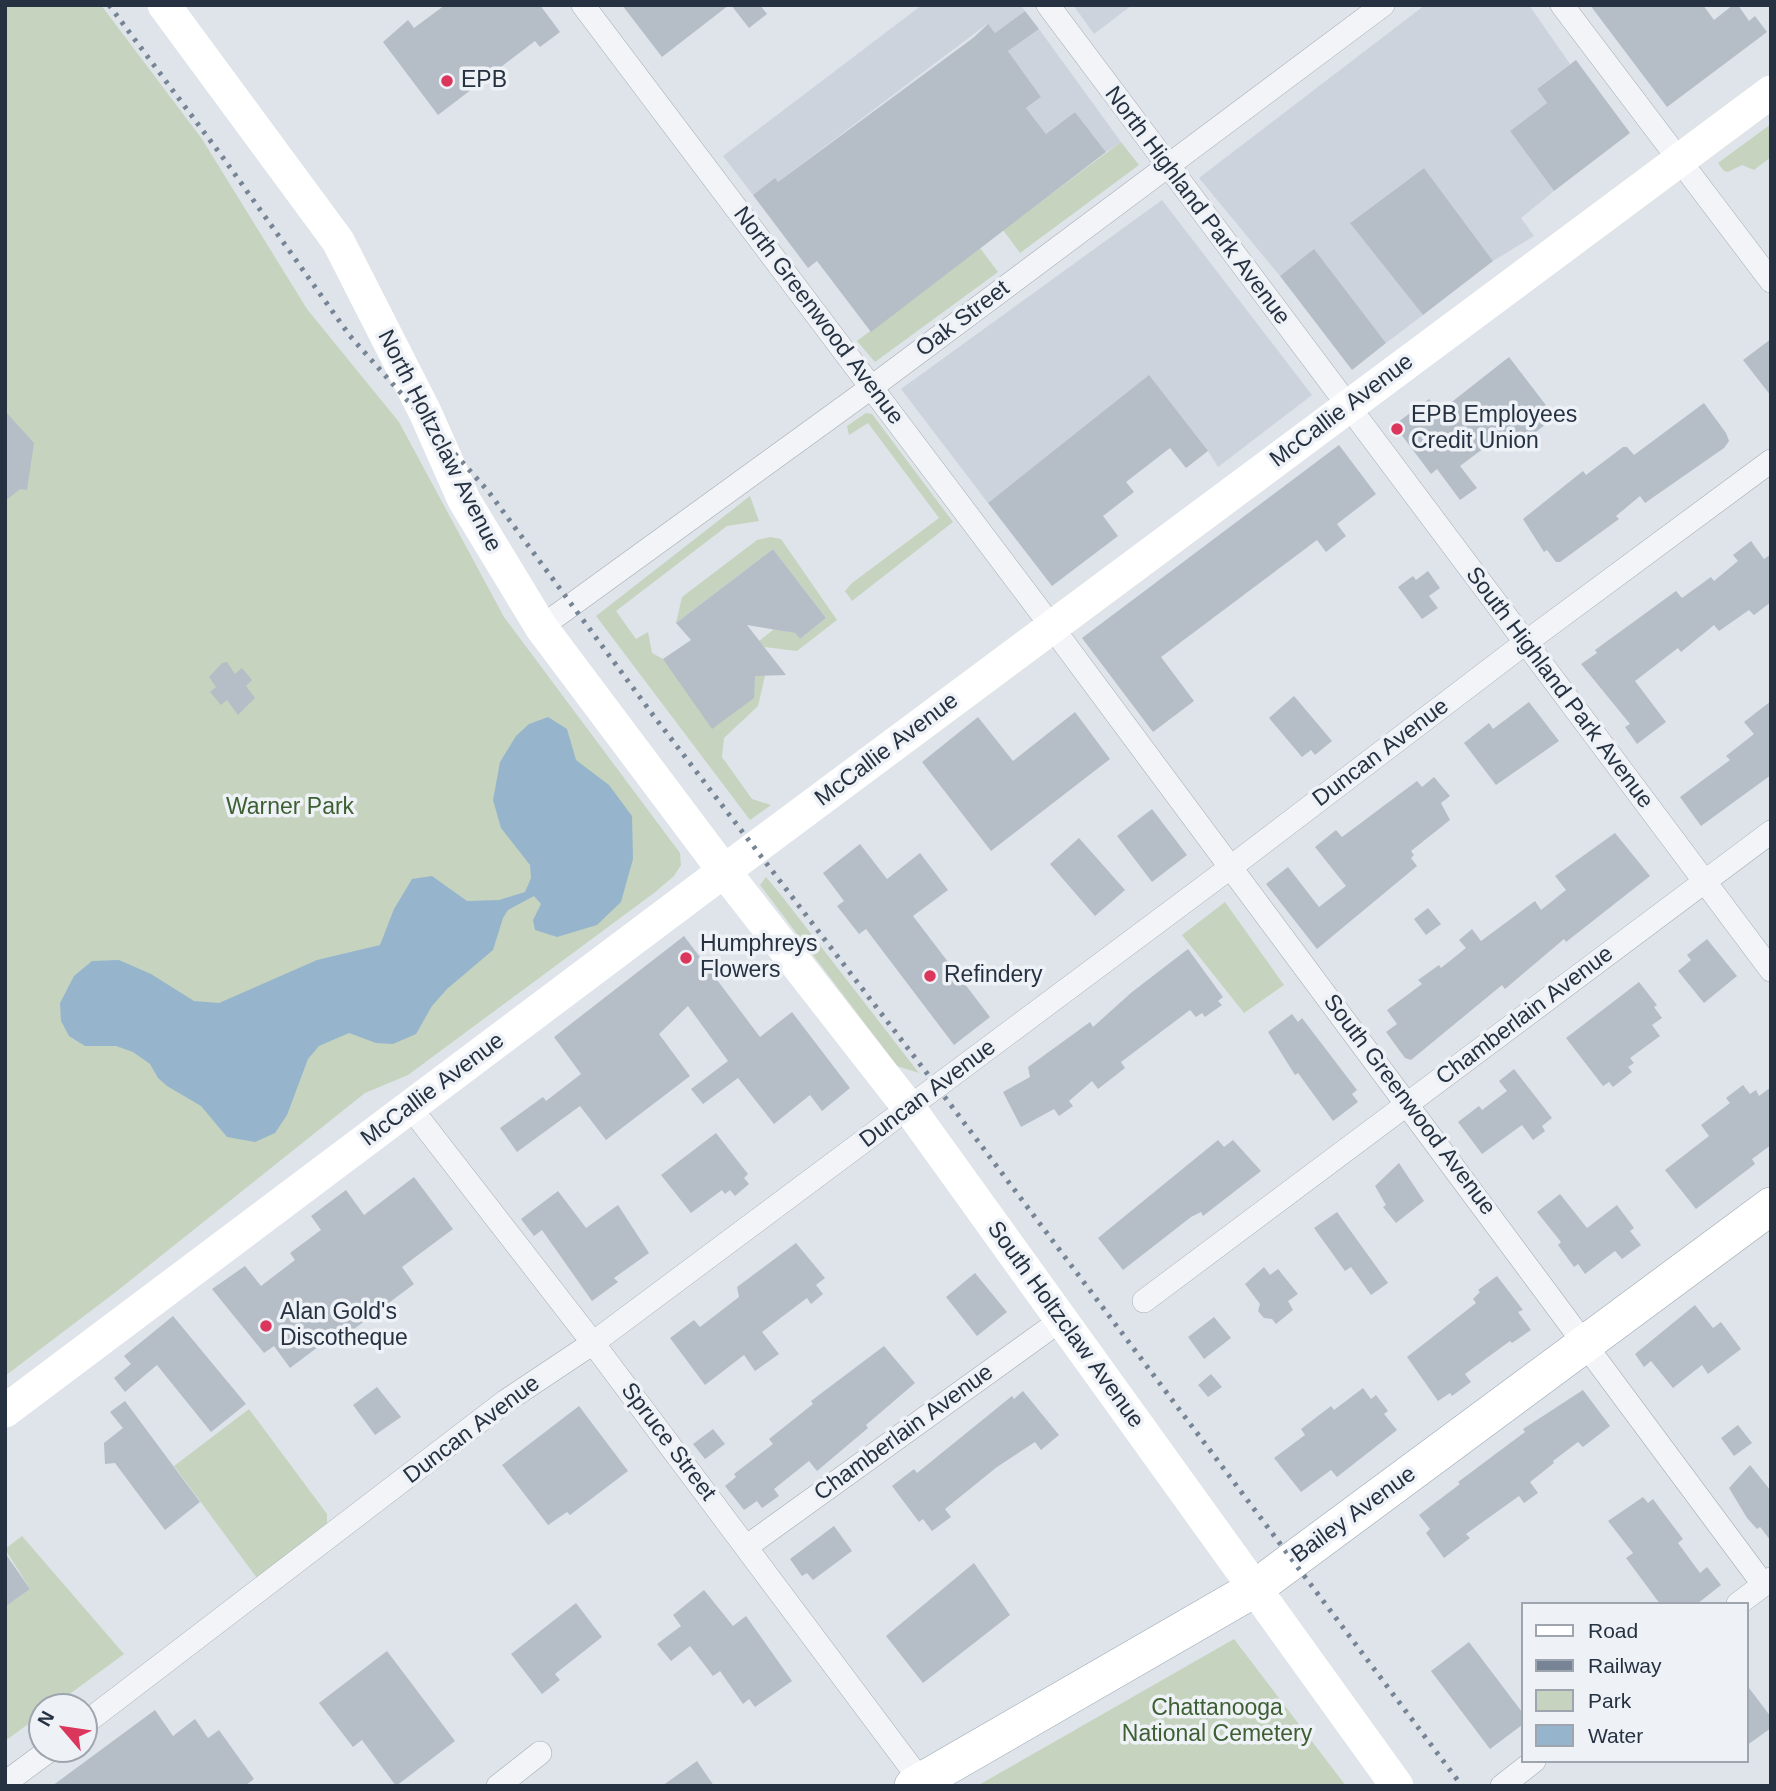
<!DOCTYPE html>
<style>
body{margin:0}
#map{position:relative;width:1776px;height:1791px;overflow:hidden;background:#dee4e9;font-family:Helvetica,sans-serif}
canvas{display:block}
.frame{position:absolute;inset:0;border:7px solid #263242;pointer-events:none}
.legend{position:absolute;left:1521px;top:1602px;width:228px;height:161px;box-sizing:border-box;background:#eef2f7;border:2px solid #9ea5af;margin:0;padding:9px 12px;list-style:none;font-size:21px;color:#263242}
.legend li{display:flex;align-items:center;gap:14px;height:35px}
.legend b{width:35px;border:2px solid #9ea5af}
.north{position:absolute;left:28px;top:1693px;width:70px;height:70px;box-sizing:border-box;background:#eef2f7;border:2px solid #9ea5af;border-radius:50%;rotate:299deg;font-size:19px;font-weight:700;line-height:28px;text-align:center;color:#263242}
.north::after{content:'';display:block;margin:auto;width:24px;height:32px;background:#db365c;clip-path:polygon(50% 0,100% 100%,50% 72%,0 100%)}
</style>
<div id="map">
<canvas width="1776" height="1791"></canvas>
<div class="frame"></div>
<ul class="legend">
<li><b style="height:9px;background:#fff"></b>Road</li>
<li><b style="height:9px;background:#768495"></b>Railway</li>
<li><b style="height:19px;background:#c6d4bf"></b>Park</li>
<li><b style="height:19px;background:#96b5cd"></b>Water</li>
</ul>
<div class="north">N</div>
</div>
<script>
const ctx = document.querySelector('canvas').getContext('2d');
ctx.lineJoin = 'round';
function fillPath(path, color) {
  ctx.fillStyle = color;
  ctx.fill(path, 'evenodd');
}
function poly(rows) {
  const path = new Path2D();
  for (const r of rows) {
    path.moveTo(r[0], r[1]);
    for (let i = 2; i < r.length; i += 2) path.lineTo(r[i], r[i + 1]);
  }
  return path;
}
function trace(path, color, width, dash) {
  ctx.strokeStyle = color;
  ctx.lineWidth = width;
  ctx.lineCap = dash ? 'butt' : 'round';
  ctx.setLineDash(dash || []);
  ctx.stroke(path);
}
function write(font, color, halo, rows, align = 'center') {
  ctx.font = font + ' Helvetica,sans-serif';
  ctx.lineWidth = 7;
  ctx.setLineDash([]);
  ctx.textBaseline = 'middle';
  ctx.strokeStyle = halo;
  ctx.fillStyle = color;
  for (const [text, x, y, turn = 0] of rows) {
    ctx.save();
    ctx.translate(x, y);
    ctx.rotate((+turn || 0) * Math.PI / 180);
    ctx.textAlign = isNaN(turn) ? turn : align;
    if (halo) ctx.strokeText(text, 0, 0);
    ctx.fillText(text, 0, 0);
    ctx.restore();
  }
}
const built = poly([
 [922,5,1020,5,1025,11,995,33,987,24,778,182,775,179,753,195,723,156],
 [1073,5,1132,5,1094,34],
 [1425,5,1529,5,1570,64,1537,89,1547,103,1510,131,1554,191,1521,218,1534,236,1493,261,1424,168,1351,222,1423,315,1386,343,1314,250,1280,276,1199,178],
 [1039,29,1121,142,1106,152,1075,112,1046,134,1026,108,1041,97,1008,51],
 [1162,200,1312,395,1218,467,1208,451,1085,428,988,503,901,389]
]);
const green = poly([
 [5,5,101,5,202,139,307,309,399,422,504,617,680,853,681,865,674,876,654,893,408,1075,365,1093,117,1291,5,1376],
 [1771,124,1771,157,1754,170,1742,165,1728,172,1724,171,1718,163],
 [1121,142,1139,165,1020,253,1003,230],
 [980,248,998,272,875,362,857,341],
 [866,413,872,414,953,522,852,601,845,591,852,583,939,518,868,423,849,435,847,426],
 [750,496,759,521,727,526,616,611,636,639,648,632,652,653,663,659,765,676,758,706,724,738,722,757,752,799,771,805,750,820,596,616],
 [770,537,781,539,837,620,797,651,764,647,759,641,774,629,795,633,800,639,826,618,773,549,676,623,682,597,757,540],
 [766,877,781,895,919,1073,897,1066,760,885],
 [1225,902,1284,985,1244,1013,1182,935],
 [249,1409,327,1514,327,1525,257,1578,174,1466],
 [22,1536,124,1654,52,1707,42,1707,42,1714,5,1741,5,1607,30,1589,5,1549],
 [1234,1639,1346,1786,977,1786]
]);
const water = poly([
 [548,717,567,729,576,760,609,785,632,816,633,859,621,902,597,925,557,937,535,930,533,920,541,904,534,896,508,910,503,918,493,950,447,989,432,1006,416,1034,393,1044,376,1043,349,1033,319,1046,308,1059,287,1115,275,1133,255,1142,227,1137,201,1106,167,1086,158,1078,150,1064,133,1052,116,1046,85,1046,69,1036,61,1021,60,1003,74,976,92,961,119,960,151,974,194,1001,219,1003,317,960,380,945,394,909,412,879,432,876,467,901,499,900,525,892,531,878,530,865,501,828,493,800,500,762,516,736,529,724]
]);
const building = poly([
 [445,5,540,5,560,32,540,47,535,41,438,115,383,42,408,20,414,28],
 [622,5,729,5,662,57],
 [731,5,760,5,767,14,749,28],
 [1590,5,1703,5,1714,20,1733,5,1738,5,1749,21,1755,16,1767,32,1667,107],
 [1025,11,1039,29,1008,51,1041,97,1026,108,1046,134,1075,112,1106,152,871,332,817,261,808,268,753,195,775,178,778,182,973,38,988,24,995,33],
 [1576,60,1630,133,1554,191,1510,131,1547,103,1537,89],
 [1424,168,1493,261,1423,315,1350,223],
 [1314,249,1386,343,1352,370,1280,276],
 [1771,339,1771,396,1743,360],
 [1509,357,1555,417,1523,442,1512,427,1460,466,1477,488,1460,500,1437,469,1431,474,1394,425,1429,399,1439,412],
 [1149,375,1208,451,1186,468,1170,448,1126,482,1134,492,1103,516,1118,536,1052,586,988,503],
 [1704,403,1726,433,1729,441,1724,448,1645,503,1640,496,1616,516,1619,519,1560,562,1556,562,1547,550,1544,552,1523,519,1583,471,1586,475,1623,447,1627,447,1634,455],
 [5,411,34,443,27,490,20,489,5,501],
 [1339,445,1376,494,1337,524,1346,536,1326,552,1317,540,1161,657,1194,701,1153,732,1082,638],
 [1751,541,1764,559,1771,554,1771,602,1754,615,1749,610,1719,631,1714,625,1681,652,1678,648,1635,681,1666,722,1637,744,1625,727,1630,724,1581,664,1597,653,1595,650,1676,591,1682,598,1711,577,1714,581,1738,561,1733,555],
 [773,549,826,618,800,639,795,633,747,625,786,675,755,676,754,698,712,729,663,659,691,640,676,623],
 [1428,571,1440,588,1429,596,1438,608,1422,619,1398,587,1413,576,1416,580],
 [227,662,235,674,242,668,252,680,246,686,255,698,238,715,227,700,221,705,210,692,216,687,209,677,222,663],
 [1294,696,1332,741,1315,755,1311,750,1302,757,1269,718],
 [1771,701,1771,775,1701,826,1680,797,1730,760,1726,756,1754,734,1744,722],
 [1529,702,1559,741,1496,785,1464,743,1489,723,1493,729],
 [1075,712,1110,759,991,851,922,762,978,717,1013,761],
 [1434,777,1450,796,1441,803,1450,820,1411,851,1414,855,1411,858,1417,866,1317,949,1266,884,1288,867,1319,907,1346,886,1315,847,1336,830,1342,837,1417,781,1422,787],
 [1152,809,1187,855,1152,882,1117,836],
 [1615,833,1650,876,1566,942,1564,939,1505,989,1502,985,1411,1060,1405,1058,1386,1032,1397,1024,1387,1010,1422,984,1418,980,1439,965,1441,968,1466,948,1459,940,1472,929,1481,941,1535,901,1541,910,1566,890,1555,876],
 [1079,838,1125,890,1095,916,1050,864],
 [860,844,887,879,920,853,948,890,913,916,990,1017,954,1045,866,929,859,934,837,906,844,901,823,873],
 [1428,908,1441,924,1426,935,1414,919],
 [684,936,760,1037,792,1012,850,1088,822,1111,810,1095,774,1124,738,1078,703,1104,691,1089,728,1061,688,1006,659,1034,690,1076,606,1140,580,1106,517,1152,500,1128,543,1097,546,1101,581,1074,554,1037],
 [1707,939,1737,976,1704,1003,1678,971,1691,960,1687,955],
 [1188,949,1223,997,1218,1001,1222,1005,1205,1017,1202,1013,1196,1017,1190,1010,1121,1062,1125,1068,1098,1089,1092,1081,1069,1101,1073,1106,1059,1116,1054,1109,1021,1127,1003,1092,1030,1077,1028,1067,1090,1022,1093,1027,1132,992],
 [1639,982,1657,1005,1654,1007,1662,1018,1652,1025,1660,1036,1630,1058,1634,1063,1628,1067,1632,1072,1613,1087,1609,1082,1603,1086,1566,1038],
 [1292,1014,1298,1022,1302,1018,1357,1090,1352,1094,1358,1102,1333,1121,1298,1073,1295,1075,1268,1032],
 [1514,1069,1552,1118,1542,1126,1545,1131,1533,1140,1522,1125,1482,1154,1458,1122,1479,1106,1482,1110,1507,1091,1499,1081],
 [1743,1085,1750,1094,1756,1090,1759,1096,1771,1087,1771,1145,1752,1159,1755,1164,1696,1209,1665,1170,1709,1136,1701,1125,1730,1103,1726,1098],
 [716,1133,748,1174,744,1178,749,1184,735,1196,730,1190,725,1194,722,1190,691,1213,661,1175],
 [1218,1140,1224,1147,1233,1140,1261,1171,1203,1216,1201,1212,1191,1217,1123,1270,1098,1238],
 [1399,1163,1424,1201,1396,1223,1383,1207,1386,1205,1375,1186],
 [414,1177,453,1229,402,1267,414,1284,338,1341,334,1335,290,1368,274,1346,264,1353,212,1289,245,1266,261,1286,295,1260,290,1253,321,1230,311,1216,346,1190,364,1215],
 [558,1191,586,1228,618,1205,649,1253,614,1278,618,1282,592,1301,542,1230,534,1236,521,1219],
 [1560,1194,1587,1228,1617,1205,1634,1228,1630,1231,1641,1245,1622,1259,1615,1251,1585,1274,1578,1264,1574,1267,1558,1245,1561,1242,1537,1212],
 [1337,1212,1388,1283,1371,1295,1351,1267,1345,1271,1314,1228],
 [796,1243,825,1278,816,1285,823,1294,811,1304,807,1298,762,1332,779,1354,755,1371,744,1355,705,1385,670,1338,694,1320,700,1327,739,1297,737,1287],
 [1264,1267,1270,1275,1278,1269,1298,1294,1288,1301,1293,1310,1276,1324,1272,1319,1264,1318,1258,1311,1260,1304,1245,1284],
 [975,1273,1007,1312,977,1336,946,1297],
 [1497,1276,1523,1310,1518,1312,1531,1330,1512,1343,1510,1341,1465,1374,1471,1382,1452,1396,1450,1393,1438,1401,1407,1357,1476,1303,1473,1299,1480,1292,1478,1290],
 [1695,1305,1713,1328,1721,1322,1741,1349,1708,1374,1702,1365,1673,1388,1651,1361,1644,1367,1635,1354],
 [173,1316,246,1404,211,1432,157,1365,125,1392,114,1378,131,1364,124,1356],
 [1214,1317,1231,1338,1204,1359,1188,1337],
 [884,1346,915,1383,866,1425,868,1428,817,1471,809,1461,774,1489,779,1496,762,1508,757,1501,744,1510,725,1486,736,1477,734,1474,773,1444,769,1439,813,1404,811,1401],
 [1211,1374,1222,1387,1208,1397,1198,1385],
 [377,1387,401,1417,375,1435,353,1405],
 [1363,1388,1371,1399,1376,1395,1388,1411,1384,1414,1397,1430,1337,1477,1331,1470,1301,1492,1274,1458,1305,1435,1301,1429,1331,1406,1334,1410],
 [1583,1390,1610,1426,1583,1447,1578,1442,1553,1461,1554,1463,1530,1482,1538,1493,1524,1503,1519,1496,1466,1534,1470,1538,1444,1558,1426,1533,1430,1529,1419,1515,1460,1484,1458,1482,1525,1432,1523,1429],
 [1023,1391,1059,1435,1041,1450,1035,1442,997,1467,945,1509,951,1517,932,1531,923,1519,919,1522,892,1486,914,1469,917,1473,1012,1396,1014,1399],
 [125,1401,200,1502,165,1530,115,1463,105,1464,104,1443,123,1428,110,1412],
 [579,1406,628,1471,570,1515,567,1512,548,1525,502,1465],
 [1738,1425,1752,1443,1734,1456,1721,1438],
 [713,1429,725,1444,705,1459,693,1444],
 [1750,1465,1771,1491,1771,1541,1760,1527,1757,1529,1747,1518,1729,1488],
 [1643,1497,1648,1503,1653,1499,1664,1514,1683,1539,1678,1543,1700,1573,1707,1567,1721,1585,1697,1604,1660,1604,1626,1558,1633,1553,1608,1521],
 [834,1526,852,1551,813,1580,807,1573,802,1576,790,1559],
 [5,1553,30,1589,5,1607],
 [974,1563,1010,1615,923,1683,886,1636],
 [704,1590,733,1626,746,1616,792,1681,755,1707,749,1699,743,1704,720,1671,713,1676,690,1646,671,1661,657,1644,681,1626,673,1615],
 [576,1603,602,1637,555,1674,560,1680,542,1694,511,1654],
 [1469,1642,1522,1712,1522,1725,1490,1749,1431,1671],
 [387,1651,455,1741,396,1786,362,1740,353,1747,319,1703],
 [1746,1684,1771,1717,1771,1728,1746,1746],
 [155,1710,173,1736,195,1719,208,1738,219,1730,254,1779,245,1786,52,1786],
 [697,1761,714,1786,662,1786]
]);
const minor = poly([
 [583,5,1052,627,1763,1584],
 [1048,5,1771,970],
 [1562,5,1771,281],
 [541,627,872,387,1383,5],
 [410,1107,593,1343,921,1781],
 [1144,1301,1771,832],
 [746,1547,1061,1320],
 [1738,1604,1771,1579],
 [84,1724,506,1401,593,1343,1231,867,1525,643,1771,461],
 [5,1783,51,1749],
 [498,1786,540,1753],
 [1502,1786,1534,1761]
]);
const secondary = poly([
 [164,5,338,241,425,412,464,500,541,627,724,871,909,1108,1397,1786],
 [5,1411,704,886,1771,92]
]);
const primary = poly([
 [913,1786,1254,1589,1771,1206]
]);
const rail = poly([
 [109,5,224,159,350,336,488,491,653,715,926,1072,1462,1786]
]);
const markers = [
 [447,81,7,"#db365c"],
 [1397,429,7,"#db365c"],
 [686,958,7,"#db365c"],
 [930,976,7,"#db365c"],
 [266,1326,7,"#db365c"]
];
const poiNames = [
 ["EPB",461,81],
 ["EPB Employees",1411,416],
 ["Credit Union",1411,442],
 ["Humphreys",700,945],
 ["Flowers",700,971],
 ["Refindery",944,976],
 ["Alan Gold's",280,1313],
 ["Discotheque",280,1339]
];
const streetNames = [
 ["North Highland Park Avenue",1197,206,53],
 ["North Greenwood Avenue",818,316,53],
 ["Oak Street",963,319,-37],
 ["McCallie Avenue",1342,411,-37],
 ["North Holtzclaw Avenue",439,441,63],
 ["South Highland Park Avenue",1559,688,53],
 ["McCallie Avenue",887,750,-37],
 ["Duncan Avenue",1381,753,-37],
 ["Chamberlain Avenue",1525,1016,-37],
 ["McCallie Avenue",433,1090,-37],
 ["Duncan Avenue",928,1094,-37],
 ["South Greenwood Avenue",1409,1105,53],
 ["South Holtzclaw Avenue",1065,1325,54],
 ["Duncan Avenue",472,1430,-37],
 ["Chamberlain Avenue",904,1433,-36],
 ["Spruce Street",668,1442,53],
 ["Bailey Avenue",1354,1515,-36]
];
const parkNames = [
 ["Warner Park",290,808],
 ["Chattanooga",1217,1709],
 ["National Cemetery",1217,1735]
];
fillPath(built, '#ccd3dc');
fillPath(green, '#c6d4bf');
fillPath(water, '#96b5cd');
fillPath(building, '#b5bdc7');
trace(minor, '#a3abb4', 24);
trace(primary, '#9da9b6', 38);
trace(minor, '#f2f4f7', 23);
trace(secondary, '#fff', 33);
trace(primary, '#fff', 37);
trace(rail, '#768495', 5, [3.5, 7]);
for (const [x, y, r, color] of markers) {
  const dot = new Path2D();
  dot.arc(x, y, r, 0, 2 * Math.PI);
  ctx.fillStyle = color;
  ctx.fill(dot);
  trace(dot, '#eef2f7', 2.5);
}
write('23px', '#263242', '#eef2f7', poiNames, 'left');
write('23px', '#263242', '#eef2f7', streetNames);
write('23px', '#3e5f32', '#eef2f7', parkNames);
</script>
